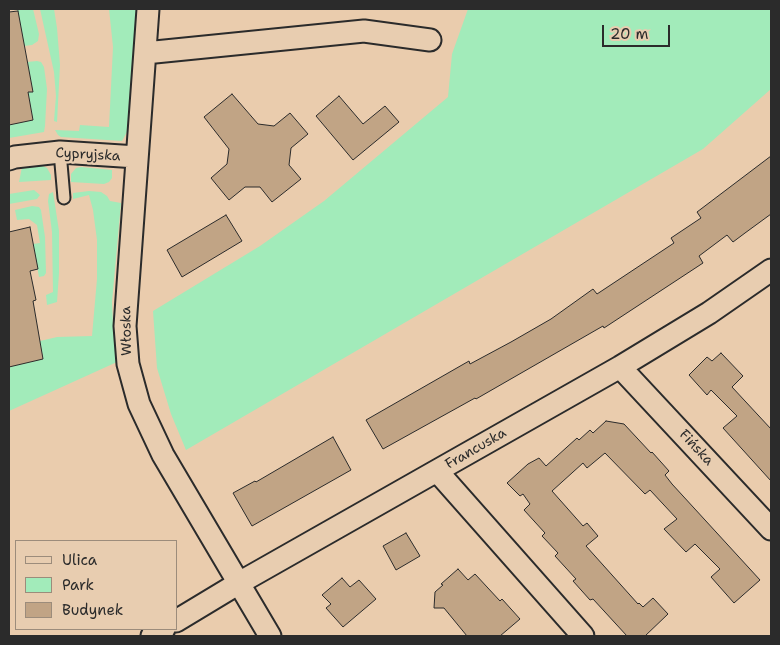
<!DOCTYPE html>
<meta charset="utf-8">
<style>
body{margin:0}
#map{position:relative;width:780px;height:645px;overflow:hidden;background:#eaccad;font-family:"Shantell Sans",sans-serif}
canvas{display:block}
.frame{position:absolute;inset:0;border:10px solid #2b2b2b;pointer-events:none}
.legend{position:absolute;left:15px;top:540px;width:162px;height:90px;box-sizing:border-box;background:#e8cdb0;border:1px solid #9c8c7b;margin:0;padding:6px 9px;list-style:none;font-size:15px;color:#2b2b2b}
.legend li{display:flex;align-items:center;gap:10px;height:25px}
.legend b{width:25px;border:1px solid #9c8c7b}
.scale{position:absolute;left:602px;top:25px;width:68px;height:22px;box-sizing:border-box;border:2px solid #2b2b2b;border-top:0;padding-left:6px;font-size:15px;line-height:18px;white-space:nowrap;color:#2b2b2b;-webkit-text-stroke:4px #e8cdb0;paint-order:stroke}
</style>
<div id="map">
<canvas width="780" height="645"></canvas>
<div class="frame"></div>
<ul class="legend">
<li><b style="height:6px;background:#e8cdb0"></b>Ulica</li>
<li><b style="height:14px;background:#a2ebba"></b>Park</li>
<li><b style="height:14px;background:#c1a485"></b>Budynek</li>
</ul>
<div class="scale">20 m</div>
</div>
<script>
const ctx = document.querySelector('canvas').getContext('2d');
ctx.lineJoin = 'round';
function fillPath(path, color) {
  ctx.fillStyle = color;
  ctx.fill(path, 'evenodd');
}
function poly(rows) {
  const path = new Path2D();
  for (const r of rows) {
    path.moveTo(r[0], r[1]);
    for (let i = 2; i < r.length; i += 2) path.lineTo(r[i], r[i + 1]);
  }
  return path;
}
function trace(path, color, width, dash) {
  ctx.strokeStyle = color;
  ctx.lineWidth = width;
  ctx.lineCap = dash ? 'butt' : 'round';
  ctx.setLineDash(dash || []);
  ctx.stroke(path);
}
function write(font, color, halo, rows, align = 'center') {
  ctx.font = font + ' "Shantell Sans",sans-serif';
  ctx.lineWidth = 4.5;
  ctx.setLineDash([]);
  ctx.textBaseline = 'middle';
  ctx.strokeStyle = halo;
  ctx.fillStyle = color;
  for (const [text, x, y, turn = 0] of rows) {
    ctx.save();
    ctx.translate(x, y);
    ctx.rotate((+turn || 0) * Math.PI / 180);
    ctx.textAlign = isNaN(turn) ? turn : align;
    if (halo) ctx.strokeText(text, 0, 0);
    ctx.fillText(text, 0, 0);
    ctx.restore();
  }
}
const green = poly([
 [17,9,33,9,39,34,38,41,32,45,24,46],
 [40,9,54,9,57,28,60,65,57,122,54,121,56,96,54,72],
 [109,9,138,9,127,132,122,141,61,137,58,135,55,130,79,131,80,125,109,127,113,47],
 [468,9,771,9,771,89,703,149,186,450,171,414,157,368,153,311,260,246,324,201,448,97,452,54],
 [37,61,41,62,44,67,47,89,45,126,44,132,9,138,9,125,33,120,28,92,33,91,27,62],
 [39,164,47,168,51,175,51,180,19,182,22,167],
 [81,167,112,170,112,178,109,182,104,184,71,182,71,174,76,168],
 [34,190,40,195,37,199,9,204,9,194],
 [89,191,101,192,107,196,110,201,121,203,112,302,113,324,117,362,9,411,9,367,43,359,40,341,57,337,92,336,97,279,97,240,93,210,89,195,73,199,73,193],
 [53,192,59,231,59,273,57,302,47,305,46,295,53,292,52,232,48,201,49,194],
 [32,206,39,207,41,210,45,237,46,273,44,276,39,277,33,244,40,243,37,225,29,219,17,220,15,210]
]);
const building = poly([
 [18,11,33,92,28,92,33,120,9,125,9,12,18,11],
 [232,94,258,124,274,126,290,113,308,134,291,148,289,165,301,179,272,202,260,187,245,187,229,200,211,178,227,164,229,149,204,117,232,94],
 [339,96,363,124,385,106,399,122,353,160,316,116,339,96],
 [771,156,771,214,745,233,733,242,727,235,699,256,703,263,604,328,603,326,476,399,475,398,383,449,366,420,469,361,470,364,511,342,551,319,593,289,597,294,674,243,671,238,701,218,697,212,771,156],
 [226,215,242,241,182,277,167,250,226,215],
 [30,227,38,269,30,271,36,300,33,301,43,359,9,367,9,232,30,227],
 [721,353,743,376,732,387,771,429,771,481,723,428,737,416,711,390,707,395,689,375,707,357,712,361,721,353],
 [606,421,624,424,651,453,652,452,669,471,665,475,672,484,760,580,734,603,711,577,720,569,695,544,686,552,664,529,677,519,650,490,645,494,605,453,587,468,583,463,552,491,583,526,587,523,598,536,586,546,638,604,639,603,643,607,653,598,668,614,645,636,627,636,593,599,590,600,573,581,576,579,555,556,558,553,542,536,545,533,524,510,530,504,523,494,520,496,507,483,528,464,539,458,546,466,577,438,579,440,590,430,593,433,606,421],
 [333,437,351,470,252,526,233,493,255,481,256,482,333,437],
 [406,533,420,556,396,570,383,546,406,533],
 [458,569,468,580,475,574,500,601,502,599,520,619,500,636,467,636,444,608,434,608,435,592,443,585,441,584,458,569],
 [342,578,350,587,359,580,376,599,343,627,326,608,331,604,322,595,342,578]
]);
const lane = poly([
 [60,152,64,198]
]);
const street = poly([
 [148,9,125,326,128,364,139,404,163,455,270,636],
 [145,53,364,31,430,40],
 [9,159,15,157,60,152,137,157],
 [620,367,771,529],
 [437,471,583,636],
 [176,621,239,583,620,367,709,313,771,270],
 [152,636,164,629]
]);
const streetNames = [
 ["Cypryjska",88,155,3],
 ["Włoska",127,331,-91],
 ["Fińska",696,448,47],
 ["Francuska",476,449,-30]
];
fillPath(green, '#a2ebba');
fillPath(building, '#c1a485');
trace(building, '#2b2b2b', 1);
trace(lane, '#2b2b2b', 15);
trace(street, '#2b2b2b', 25);
trace(lane, '#e8cdb0', 11);
trace(street, '#e8cdb0', 21);
write('14px', '#2b2b2b', '#e8cdb0', streetNames);
</script>
